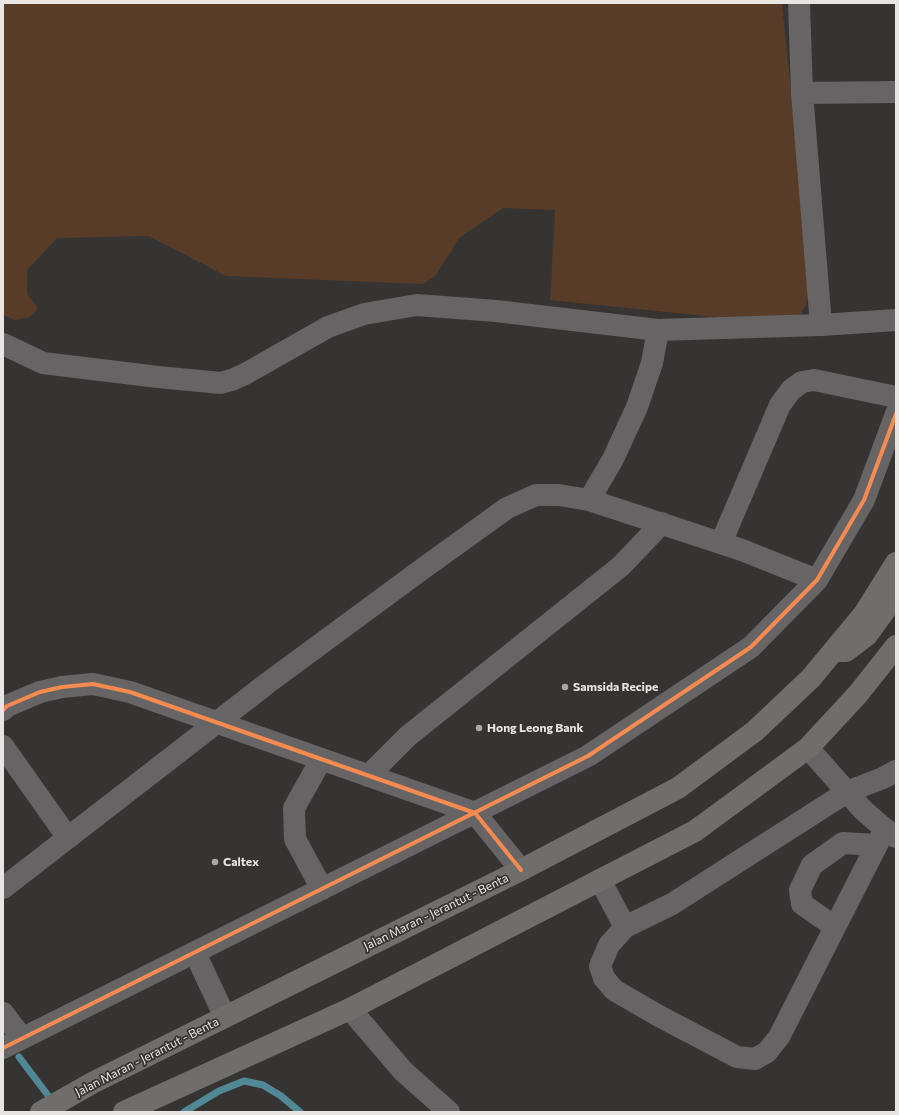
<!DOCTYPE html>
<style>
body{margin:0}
#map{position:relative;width:899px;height:1115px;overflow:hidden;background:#363432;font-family:Commissioner,sans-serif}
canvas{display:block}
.frame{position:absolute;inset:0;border:4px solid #e8e5e3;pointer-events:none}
</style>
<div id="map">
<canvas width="899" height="1115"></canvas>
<div class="frame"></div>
</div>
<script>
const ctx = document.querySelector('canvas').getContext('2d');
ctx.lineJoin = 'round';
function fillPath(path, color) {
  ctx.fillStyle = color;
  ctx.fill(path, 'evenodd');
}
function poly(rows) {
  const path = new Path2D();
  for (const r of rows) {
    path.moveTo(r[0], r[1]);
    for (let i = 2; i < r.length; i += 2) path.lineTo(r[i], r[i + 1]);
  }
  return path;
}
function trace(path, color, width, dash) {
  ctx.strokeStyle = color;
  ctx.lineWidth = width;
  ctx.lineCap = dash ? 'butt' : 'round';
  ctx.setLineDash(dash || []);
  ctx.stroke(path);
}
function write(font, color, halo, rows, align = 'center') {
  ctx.font = font + ' Commissioner,sans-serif';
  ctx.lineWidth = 3.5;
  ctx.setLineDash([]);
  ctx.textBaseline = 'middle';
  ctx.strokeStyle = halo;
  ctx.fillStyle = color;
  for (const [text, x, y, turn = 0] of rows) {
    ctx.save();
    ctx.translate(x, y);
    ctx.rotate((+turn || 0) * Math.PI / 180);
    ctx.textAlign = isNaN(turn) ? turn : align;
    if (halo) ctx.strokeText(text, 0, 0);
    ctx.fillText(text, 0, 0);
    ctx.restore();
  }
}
const green = poly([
 [3,3,782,3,811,290,805,307,796,321,783,324,550,300,555,210,503,208,459,238,436,275,423,284,226,276,149,236,57,238,27,270,27,294,38,308,30,317,15,320,3,315]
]);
const stream = poly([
 [19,1057,53,1102],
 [184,1112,219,1091,244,1081,263,1085,281,1096,300,1112]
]);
const minor = poly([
 [799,3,802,93,821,325],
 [802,93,896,92],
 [3,344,43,363,158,377,221,383,234,379,245,374,328,327,364,314,417,305,496,311,658,330,821,325,896,320],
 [589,500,613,459,637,407,652,363,658,330],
 [721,543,780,405,791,390,802,382,814,380,896,397],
 [3,710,7,706,40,692,62,687,93,684,130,692,475,813,521,870],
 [3,746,68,838],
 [808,748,863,810,885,829,896,837],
 [321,760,294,808,295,839,322,889],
 [368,776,408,736,621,566,662,523],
 [885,829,779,1037,767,1052,755,1059,737,1057,659,1016,614,990,604,978,600,966,609,945,625,927,672,904,847,792,883,778,896,771],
 [600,880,625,927],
 [3,888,269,682,421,570,507,508,536,495,559,495,589,500,742,550,817,580],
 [835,927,802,904,800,890,812,865,843,843,877,845],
 [195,953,225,1017],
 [350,1009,403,1071,449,1112],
 [3,1013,22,1038],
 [3,1048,588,756,751,647,817,580,864,500,896,414]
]);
const major = poly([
 [837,651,846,651,867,635,896,595],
 [41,1112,94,1082,521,870,678,788,755,731,811,678,864,614,896,563],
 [124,1112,350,1009,695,831,808,748,858,694,896,646]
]);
const cycleway = poly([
 [3,710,7,706,40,692,62,687,93,684,130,692,475,813,521,870],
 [3,1048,588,756,751,647,817,580,864,500,896,414]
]);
const markers = [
 [565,687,4,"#aaa7a5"],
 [479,728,4,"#aaa7a5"],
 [215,862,4,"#aaa7a5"]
];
const poiNames = [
 ["Samsida Recipe",573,687],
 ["Hong Leong Bank",487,728],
 ["Caltex",223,862]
];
const streetNames = [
 ["Jalan Maran - Jerantut - Benta",436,912,-26],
 ["Jalan Maran - Jerantut - Benta",147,1057,-27]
];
fillPath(green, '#583c28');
trace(stream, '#508895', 7);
trace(minor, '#666464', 22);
trace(major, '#6f6e6d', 22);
trace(cycleway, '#f68b52', 4);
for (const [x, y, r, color] of markers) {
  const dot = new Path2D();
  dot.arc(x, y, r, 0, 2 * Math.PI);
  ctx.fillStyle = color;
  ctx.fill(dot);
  trace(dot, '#373331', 1.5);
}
write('bold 12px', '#e8e5e3', '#373331', poiNames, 'left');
write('12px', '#e8e5e3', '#373331', streetNames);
</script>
